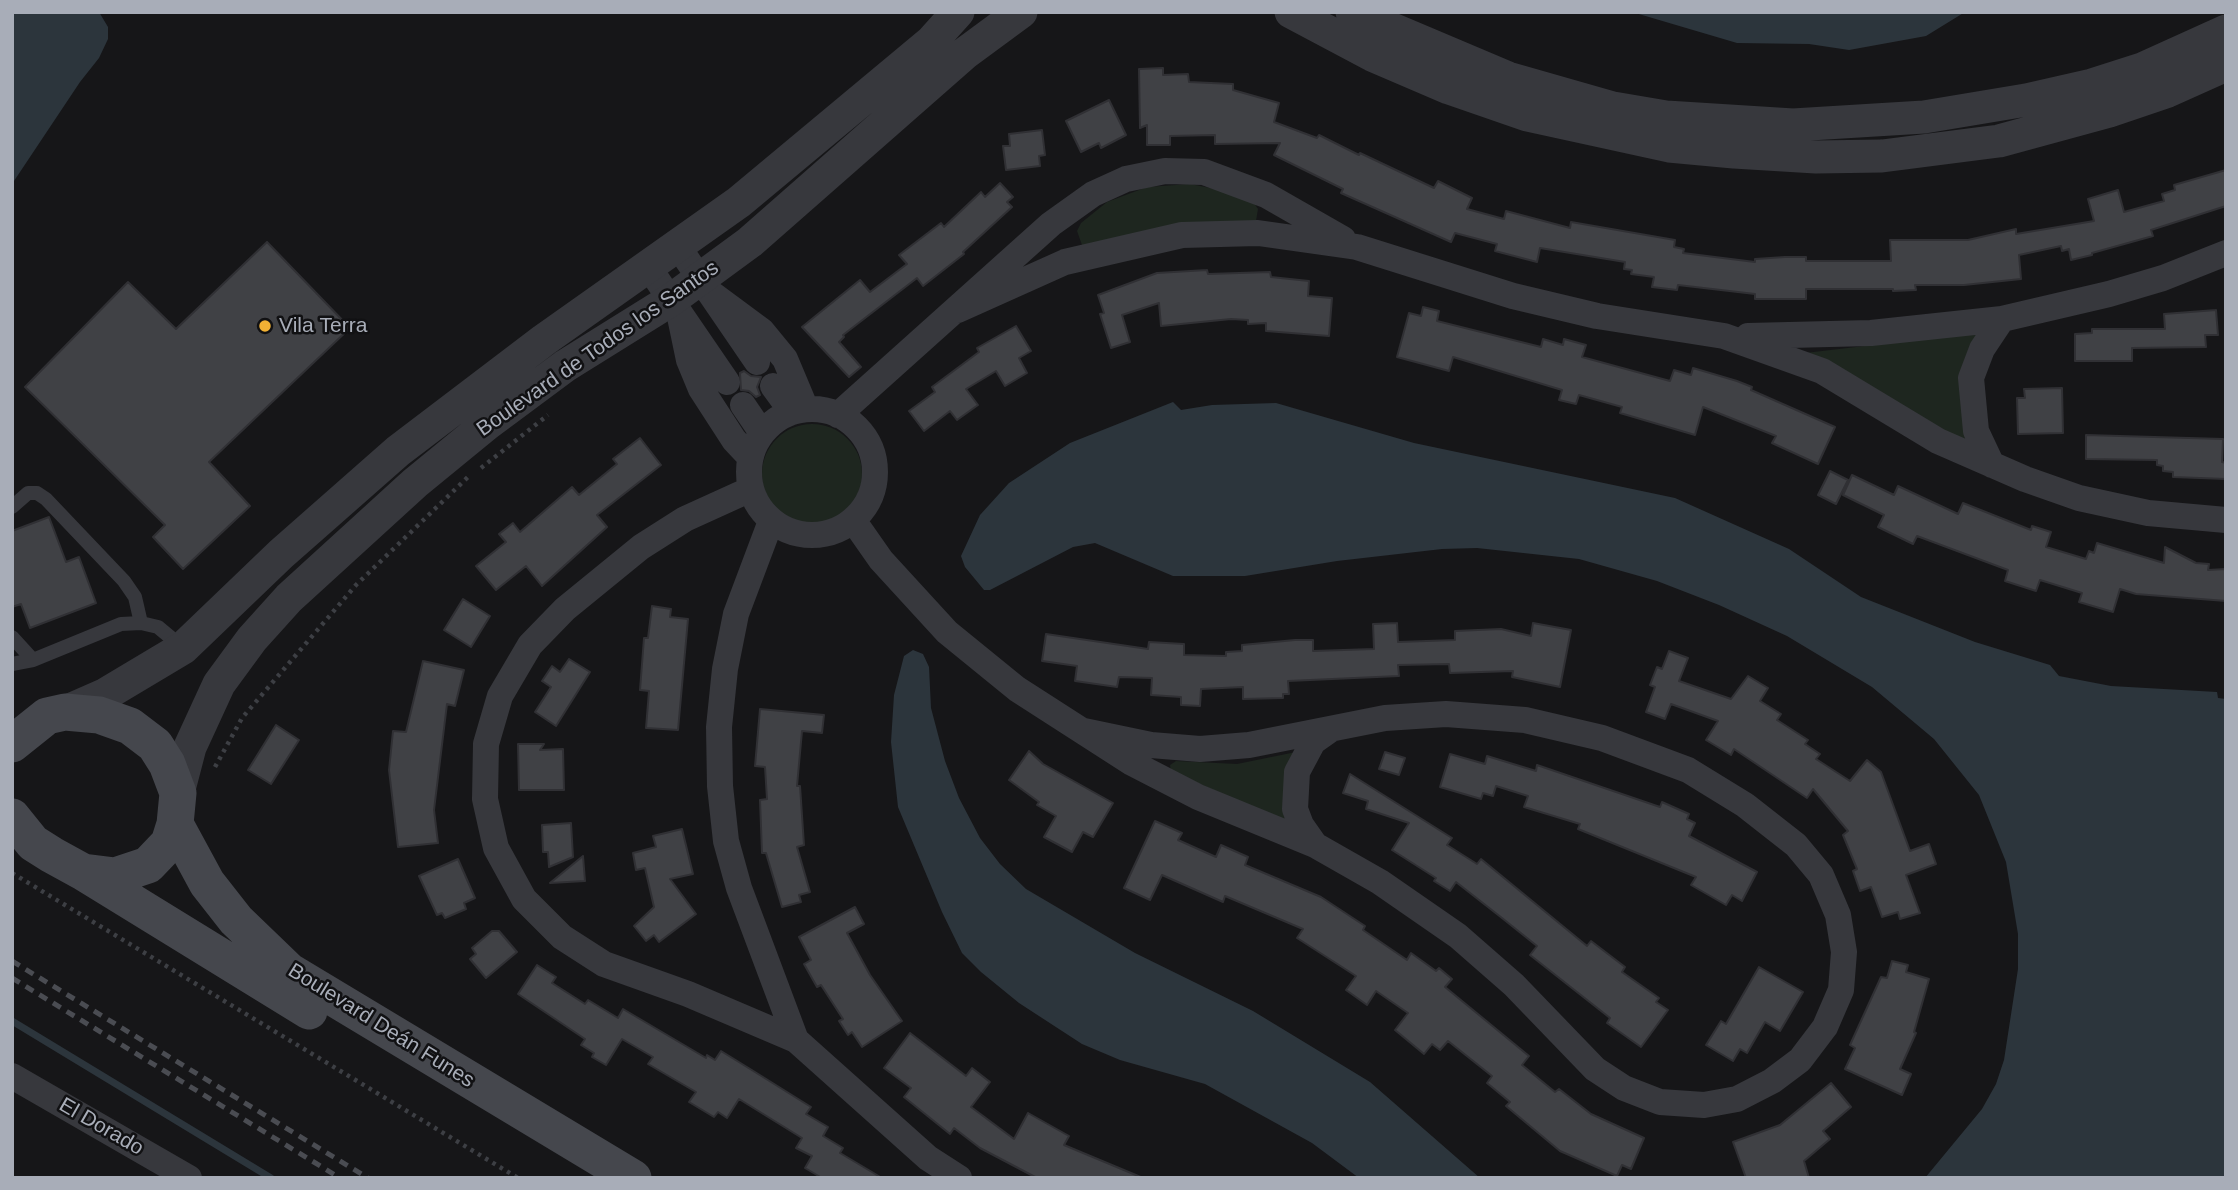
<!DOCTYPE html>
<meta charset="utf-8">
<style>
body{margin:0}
#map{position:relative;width:2238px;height:1190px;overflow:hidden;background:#161618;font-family:Helvetica,sans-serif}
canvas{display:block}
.frame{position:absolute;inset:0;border:14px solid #a8adb8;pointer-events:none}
</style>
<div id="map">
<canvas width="2238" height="1190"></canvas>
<div class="frame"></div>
</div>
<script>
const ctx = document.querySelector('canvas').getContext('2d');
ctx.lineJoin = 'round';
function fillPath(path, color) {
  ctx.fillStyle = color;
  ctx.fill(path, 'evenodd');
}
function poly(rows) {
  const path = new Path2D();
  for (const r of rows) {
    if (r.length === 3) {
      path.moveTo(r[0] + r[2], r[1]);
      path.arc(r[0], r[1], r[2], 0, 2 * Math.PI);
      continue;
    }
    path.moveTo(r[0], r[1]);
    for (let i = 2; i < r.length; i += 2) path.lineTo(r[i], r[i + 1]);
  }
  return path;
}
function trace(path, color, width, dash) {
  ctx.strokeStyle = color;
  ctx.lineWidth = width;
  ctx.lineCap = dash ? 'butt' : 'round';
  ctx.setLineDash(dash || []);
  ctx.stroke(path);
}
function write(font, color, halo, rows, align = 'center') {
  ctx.font = font + ' Helvetica,sans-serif';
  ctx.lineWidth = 5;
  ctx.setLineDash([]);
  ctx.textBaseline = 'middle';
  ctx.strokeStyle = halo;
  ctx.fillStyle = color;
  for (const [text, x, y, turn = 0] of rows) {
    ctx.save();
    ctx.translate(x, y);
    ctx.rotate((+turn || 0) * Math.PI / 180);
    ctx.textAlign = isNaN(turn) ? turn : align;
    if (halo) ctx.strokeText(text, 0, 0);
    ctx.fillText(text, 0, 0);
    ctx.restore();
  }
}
const green = poly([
 [1190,184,1231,192,1252,200,1258,209,1256,221,1087,250,1082,245,1077,231,1081,223,1107,202,1147,187],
 [1975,333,1981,341,1971,439,1960,446,1805,353],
 [812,474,50],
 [1296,752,1287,823,1171,771,1170,765,1176,761,1237,764]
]);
const water = poly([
 [12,12,99,12,108,27,108,39,99,58,80,82,12,184],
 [1632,12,1965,12,1926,36,1849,50,1809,44,1737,43],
 [1173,402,1181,410,1212,405,1276,403,1414,443,1675,498,1789,549,1861,597,1975,642,2050,665,2059,676,2111,686,2217,692,2218,698,2226,699,2226,1178,1925,1178,1982,1109,1996,1084,2004,1060,2018,969,2018,934,2006,862,1979,795,1934,739,1872,687,1787,636,1719,605,1657,581,1579,559,1477,548,1442,549,1337,561,1245,576,1173,576,1095,543,1073,547,990,590,984,590,965,567,961,556,980,515,1009,483,1070,443],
 [913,650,923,654,929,667,931,708,945,761,959,798,980,838,1000,864,1026,889,1135,953,1253,1011,1370,1082,1480,1178,1359,1178,1312,1143,1205,1084,1120,1060,1082,1044,1019,1003,981,972,962,953,942,912,898,807,891,742,894,695,904,656]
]);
const stream = poly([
 [12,1021,271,1178]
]);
const building = poly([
 [1163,68,1163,75,1188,74,1189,82,1233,84,1233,90,1279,103,1274,122,1317,138,1319,135,1359,155,1360,153,1434,188,1438,181,1472,198,1467,209,1504,219,1506,211,1570,228,1571,222,1675,240,1674,247,1684,249,1683,253,1755,262,1755,259,1785,257,1806,257,1806,261,1891,261,1890,240,1968,240,2016,229,2016,234,2094,221,2088,199,2118,190,2124,212,2164,201,2162,194,2175,190,2174,185,2226,170,2226,206,2151,230,2153,236,2092,253,2092,255,2071,260,2069,249,2062,251,2061,246,2019,255,2021,279,1964,285,1915,285,1916,290,1893,291,1893,289,1806,289,1806,299,1755,299,1755,294,1678,285,1677,290,1652,287,1654,277,1631,274,1632,270,1624,269,1625,262,1540,248,1537,262,1495,251,1497,244,1455,233,1451,242,1341,193,1343,189,1274,155,1280,143,1215,144,1215,135,1170,136,1170,145,1147,145,1147,125,1140,128,1139,69,1163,68],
 [1109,100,1126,135,1101,148,1099,143,1081,152,1066,121,1109,100],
 [1042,130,1045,155,1039,156,1040,166,1006,170,1003,146,1010,146,1009,134,1042,130],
 [1000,183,1013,197,1007,202,1012,207,963,252,964,254,923,286,917,278,843,335,844,337,839,342,861,367,849,377,802,327,860,280,870,292,907,264,899,255,941,223,944,227,981,192,985,197,1000,183],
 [267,242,350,328,209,462,250,506,183,569,153,537,165,525,25,387,128,282,176,329,267,242],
 [1207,270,1208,274,1270,272,1271,277,1309,281,1308,296,1332,298,1329,336,1266,331,1266,323,1248,324,1248,320,1231,319,1161,326,1159,303,1122,315,1130,342,1111,348,1100,314,1104,313,1098,295,1157,273,1207,270],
 [1423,307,1439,311,1437,321,1541,347,1543,339,1563,345,1564,339,1586,345,1582,357,1670,381,1674,370,1691,375,1693,368,1737,381,1752,387,1751,390,1835,427,1818,464,1772,443,1776,436,1703,407,1695,435,1620,413,1622,407,1579,395,1576,404,1559,400,1562,390,1453,357,1449,371,1397,357,1409,313,1421,316,1423,307],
 [2216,310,2218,335,2205,335,2206,347,2132,348,2132,361,2075,361,2075,334,2092,333,2092,329,2165,329,2164,314,2216,310],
 [1016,326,1031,351,1019,358,1027,373,1005,386,996,371,966,389,978,405,957,420,950,411,924,431,909,411,935,392,932,387,979,352,977,348,1016,326],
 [744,371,751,376,761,377,757,387,760,395,756,397,749,391,741,390,740,373,744,371],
 [2062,388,2063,433,2018,434,2017,398,2025,398,2024,389,2062,388],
 [2086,435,2223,439,2222,462,2226,463,2226,479,2173,477,2173,472,2163,471,2163,466,2157,465,2157,460,2086,459,2086,435],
 [640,438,661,465,597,515,607,527,542,586,526,566,496,590,476,566,506,542,499,534,513,523,520,532,572,487,579,495,617,464,613,459,640,438],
 [1830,471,1848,480,1836,504,1818,495,1830,471],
 [1852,475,1894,495,1898,486,1958,514,1963,503,2031,530,2032,526,2051,532,2046,547,2086,559,2089,551,2094,553,2097,543,2164,563,2165,547,2196,563,2209,564,2208,570,2226,569,2226,601,2136,594,2120,589,2113,612,2079,602,2082,593,2040,580,2036,591,2005,581,2008,570,1917,536,1913,544,1878,527,1884,515,1843,495,1852,475],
 [49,517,66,562,79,557,96,603,30,628,21,604,12,607,12,531,49,517],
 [463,599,490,616,471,647,444,630,463,599],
 [652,606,671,609,670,617,688,619,678,730,646,728,649,691,640,690,644,638,648,638,652,606],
 [1397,623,1398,642,1455,640,1455,631,1501,629,1531,636,1533,623,1571,630,1560,687,1512,677,1513,671,1450,673,1449,664,1398,665,1399,676,1288,681,1289,694,1283,694,1283,698,1243,699,1243,687,1201,689,1200,706,1181,705,1181,697,1151,695,1152,678,1119,677,1117,687,1075,681,1077,666,1042,661,1046,634,1148,649,1149,642,1184,644,1184,655,1226,656,1226,652,1242,651,1242,645,1295,640,1313,640,1313,651,1374,649,1373,624,1397,623],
 [1669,651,1688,658,1679,681,1731,699,1748,676,1768,688,1760,701,1781,714,1777,720,1808,740,1805,744,1820,754,1816,759,1850,781,1867,760,1881,772,1910,851,1929,844,1936,864,1906,875,1920,913,1900,919,1898,912,1882,917,1871,887,1860,891,1853,871,1857,869,1843,835,1848,831,1813,789,1807,798,1734,749,1731,755,1706,740,1718,721,1671,704,1665,719,1646,712,1655,687,1650,685,1657,667,1662,669,1669,651],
 [569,659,590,672,556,726,535,712,551,687,542,681,552,666,560,672,569,659],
 [423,661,464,670,455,706,447,704,434,810,438,843,398,847,389,770,393,731,406,732,423,661],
 [760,709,824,715,822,733,802,731,797,786,800,786,804,845,797,847,810,892,799,895,801,902,782,907,766,853,762,853,760,800,767,799,765,767,755,766,760,709],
 [276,725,299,740,271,784,248,770,276,725],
 [518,744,544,744,540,750,563,749,564,790,519,790,518,744],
 [1029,751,1043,764,1113,803,1093,837,1083,832,1072,852,1044,837,1056,816,1037,805,1039,802,1009,780,1029,751],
 [1385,752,1405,758,1399,775,1379,769,1385,752],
 [1450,754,1485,764,1487,756,1536,771,1537,765,1660,807,1662,802,1689,814,1687,819,1695,823,1689,836,1757,872,1742,901,1732,895,1726,905,1691,885,1696,877,1578,829,1580,824,1524,807,1528,796,1496,786,1493,796,1483,793,1481,799,1440,787,1450,754],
 [1350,774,1452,838,1447,845,1477,864,1481,859,1587,946,1591,941,1625,967,1622,972,1659,998,1656,1002,1668,1010,1641,1047,1607,1023,1610,1018,1530,955,1537,946,1502,918,1456,882,1450,891,1434,881,1436,878,1392,850,1409,823,1366,809,1368,801,1343,793,1350,774],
 [1155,821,1182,833,1178,840,1216,857,1221,845,1248,857,1245,865,1321,897,1365,926,1363,930,1407,960,1411,953,1436,971,1439,968,1452,979,1445,987,1529,1056,1522,1065,1555,1092,1559,1089,1591,1114,1644,1138,1631,1169,1622,1165,1617,1176,1560,1151,1506,1106,1510,1102,1487,1083,1492,1076,1448,1041,1440,1050,1432,1044,1424,1054,1395,1030,1408,1013,1376,991,1367,1005,1346,990,1356,976,1297,938,1303,929,1225,896,1223,902,1162,875,1150,900,1124,888,1155,821],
 [571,823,573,857,549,867,548,852,543,852,542,825,571,823],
 [682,829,693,874,670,879,696,914,659,942,654,935,646,941,634,926,654,907,645,868,636,870,633,853,656,847,653,836,682,829],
 [583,856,585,881,550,883,583,856],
 [458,859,475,898,464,903,466,909,445,918,442,913,437,915,419,876,458,859],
 [855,907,864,924,847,933,870,975,902,1021,862,1047,852,1032,848,1035,839,1021,843,1019,821,985,817,987,804,964,811,960,799,937,855,907],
 [492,931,499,931,517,952,486,978,470,959,476,954,472,948,492,931],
 [1892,961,1908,965,1906,972,1929,979,1914,1032,1916,1033,1900,1069,1911,1074,1902,1095,1845,1069,1855,1048,1850,1045,1881,977,1887,978,1892,961],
 [537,965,556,977,552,983,585,1004,588,1000,618,1018,623,1009,706,1058,707,1055,715,1060,721,1051,755,1072,811,1107,806,1114,828,1127,823,1136,843,1148,840,1153,882,1178,822,1178,805,1168,812,1156,796,1148,802,1138,739,1099,727,1118,718,1112,714,1117,689,1102,696,1092,648,1064,653,1057,622,1039,606,1065,592,1057,594,1053,581,1045,585,1039,518,994,537,965],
 [1759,967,1803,992,1780,1031,1765,1022,1747,1053,1740,1049,1733,1061,1706,1045,1721,1021,1726,1024,1759,967],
 [910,1033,966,1076,972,1068,990,1082,971,1107,1014,1139,1028,1113,1069,1136,1064,1145,1143,1178,1037,1178,980,1148,954,1128,950,1134,904,1097,911,1088,884,1068,910,1033],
 [1831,1083,1851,1107,1823,1131,1830,1139,1804,1161,1809,1178,1746,1178,1733,1142,1780,1125,1831,1083]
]);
const path = poly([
 [481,468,548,415],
 [215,767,242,718,356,585,468,477],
 [12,873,518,1178]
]);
const service = poly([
 [12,507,28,493,37,493,46,499,124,581,135,597,141,623],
 [12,637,33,660],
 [12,664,33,660,121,624,141,623,158,627,182,647]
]);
const minor = poly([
 [677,245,757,362],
 [647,265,727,382],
 [708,291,762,331,785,359,806,409],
 [958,310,1065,262,1182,235,1258,233,1357,247,1513,296,1597,316,1724,336,1822,371,1938,441,2025,479,2079,498,2148,513,2226,520],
 [679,312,689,360,701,389,734,440,750,457],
 [1748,336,1871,333,2002,319,2109,294,2163,278,2226,253],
 [773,386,792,412],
 [743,405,762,433],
 [812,472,63],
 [838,415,1051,224,1093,194,1126,179,1165,171,1204,172,1266,195,1343,239],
 [1992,465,1976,431,1971,378,1982,349,2002,319],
 [751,489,685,519,641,547,565,609,530,645,500,696,486,744,485,799,496,848,524,899,562,937,604,964,688,994,796,1040],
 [853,520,881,560,947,632,1017,689,1132,763,1198,797,1315,845,1380,882,1458,936,1514,985,1595,1069,1624,1088,1660,1102,1704,1105,1737,1099,1772,1081,1800,1060,1825,1027,1841,990,1844,952,1838,915,1821,875,1796,845,1745,805,1688,770,1602,738,1525,720,1446,714,1385,718,1249,745,1200,749,1151,745,1084,731],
 [771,521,736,614,725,669,719,727,720,786,726,841,739,888,796,1040,928,1158,959,1178],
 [1315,845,1301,825,1295,809,1297,772,1313,742,1330,730],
 [12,1076,189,1178]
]);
const tertiary = poly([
 [1291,12,1372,55,1449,88,1527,115,1669,146,1734,152,1816,157,1882,156,1999,141,2109,111,2168,91,2226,65],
 [1352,12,1508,78,1613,108,1666,117,1793,125,1924,117,2026,100,2092,85,2142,69,2226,31],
 [65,712,106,694,183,648,281,554,398,451,544,340,739,202,931,42,958,12],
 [178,793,190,747,219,684,252,639,289,598,415,483,487,424,565,366,671,300,750,242,964,54,1021,12]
]);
const secondary = poly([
 [12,744,47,716,65,712,99,715,130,726,155,745,167,764,178,793,175,824,169,843,148,865,115,876,83,872,52,855,33,843,12,817],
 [175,824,207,883,236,920,289,971,633,1178],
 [83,872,309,1011]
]);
const rail = poly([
 [12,961,368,1178],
 [12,978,340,1178]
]);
const markers = [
 [265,326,7,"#f2b134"]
];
const poiNames = [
 ["Vila Terra",279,326]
];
const streetNames = [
 ["Boulevard de Todos los Santos",598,349,-35],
 ["Boulevard Deán Funes",381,1026,32],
 ["El Dorado",101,1127,30]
];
fillPath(green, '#1e261f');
fillPath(water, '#2c353c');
trace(stream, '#2c353c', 7);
fillPath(building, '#404145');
trace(building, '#303034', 2);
trace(path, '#3d3f44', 4.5, [3.5, 5]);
trace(service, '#37383d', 14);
trace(minor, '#37383d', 26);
trace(tertiary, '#37383d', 33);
trace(secondary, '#45474d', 37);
trace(rail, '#4a4c52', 5, [9, 7]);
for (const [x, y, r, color] of markers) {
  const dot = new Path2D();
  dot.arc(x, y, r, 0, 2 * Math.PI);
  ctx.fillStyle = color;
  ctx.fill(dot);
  trace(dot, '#111113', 2.5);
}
write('21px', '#a8adb8', '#111113', poiNames, 'left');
write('21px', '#a8adb8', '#111113', streetNames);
</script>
